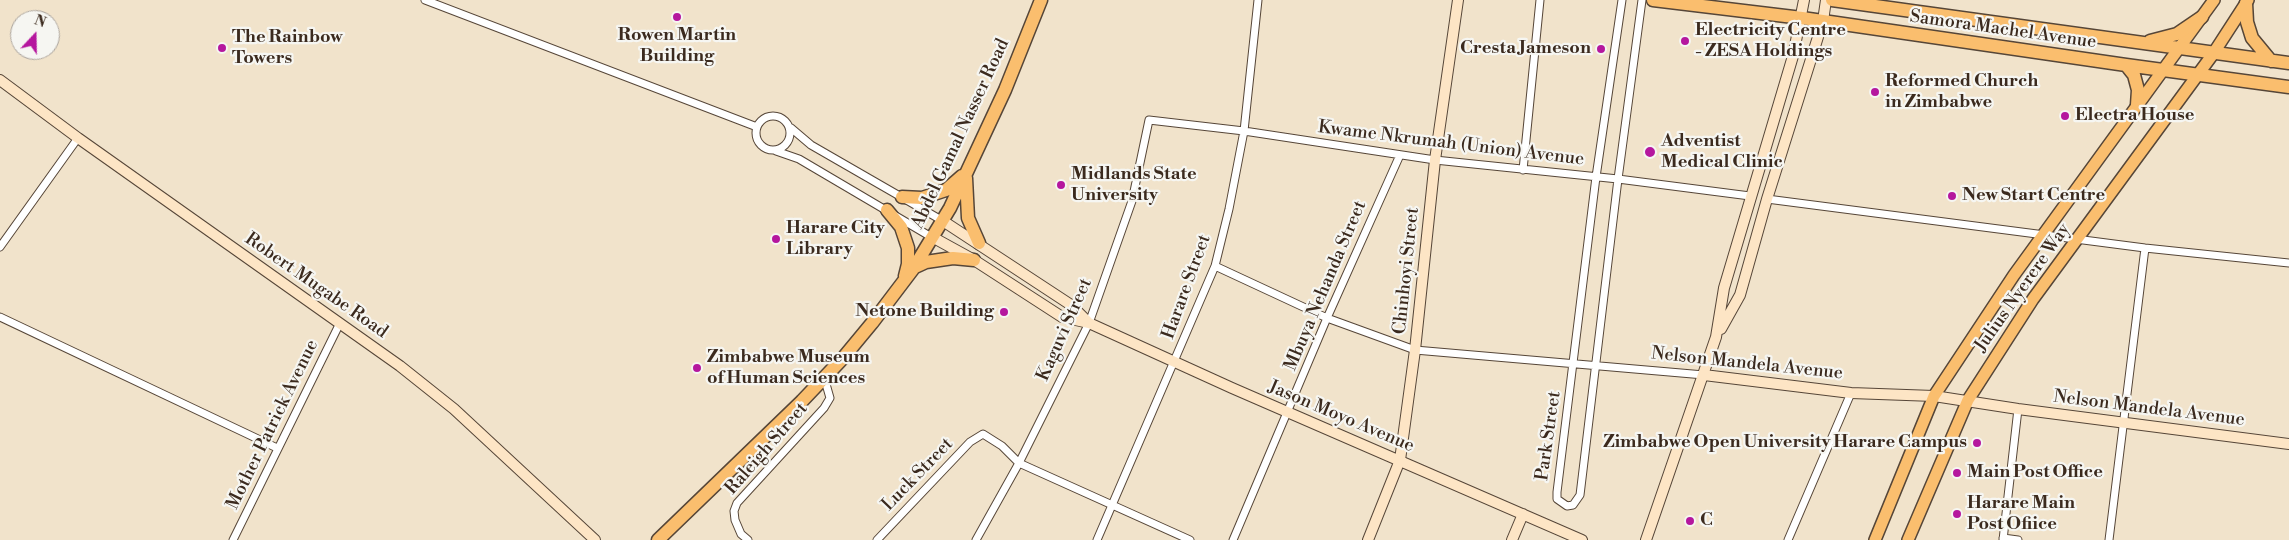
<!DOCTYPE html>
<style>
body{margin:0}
#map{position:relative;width:2289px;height:540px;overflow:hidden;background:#f1e3cb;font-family:"Libre Bodoni",serif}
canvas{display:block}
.north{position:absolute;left:10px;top:10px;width:50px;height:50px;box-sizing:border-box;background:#f6f6f2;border:1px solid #aba49d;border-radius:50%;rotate:21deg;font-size:14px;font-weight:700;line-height:20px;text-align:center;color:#3b2a1e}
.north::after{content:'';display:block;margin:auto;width:18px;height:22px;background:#b5179e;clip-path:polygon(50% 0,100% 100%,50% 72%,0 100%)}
</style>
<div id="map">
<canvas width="2289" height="540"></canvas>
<div class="north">N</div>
</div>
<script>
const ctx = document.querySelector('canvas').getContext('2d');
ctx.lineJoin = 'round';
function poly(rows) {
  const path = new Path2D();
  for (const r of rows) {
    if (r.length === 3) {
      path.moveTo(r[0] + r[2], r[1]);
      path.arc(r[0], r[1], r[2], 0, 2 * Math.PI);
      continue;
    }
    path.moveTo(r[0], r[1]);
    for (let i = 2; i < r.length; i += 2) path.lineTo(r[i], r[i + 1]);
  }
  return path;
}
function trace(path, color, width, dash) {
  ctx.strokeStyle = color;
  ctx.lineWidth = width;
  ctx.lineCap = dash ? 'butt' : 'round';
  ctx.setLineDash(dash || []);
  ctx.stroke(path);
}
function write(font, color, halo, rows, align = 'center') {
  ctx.font = font + ' "Libre Bodoni",serif';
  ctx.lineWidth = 4.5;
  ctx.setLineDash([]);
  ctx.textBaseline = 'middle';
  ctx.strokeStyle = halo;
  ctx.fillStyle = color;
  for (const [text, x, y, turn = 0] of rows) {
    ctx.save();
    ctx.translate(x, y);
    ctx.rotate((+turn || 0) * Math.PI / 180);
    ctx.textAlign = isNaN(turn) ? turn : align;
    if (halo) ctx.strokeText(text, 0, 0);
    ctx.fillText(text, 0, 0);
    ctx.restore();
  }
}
const street = poly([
 [425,0,757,127],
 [1622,0,1596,177,1557,492,1557,499,1567,506,1573,505,1580,495,1618,179,1642,0],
 [773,133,17],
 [791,128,811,145,943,221],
 [776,151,799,159,933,238],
 [1523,170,1540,0],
 [1767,199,2145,248,2289,263],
 [0,247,78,138],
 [1215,266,1327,318,1415,350,1704,375],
 [0,317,277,448],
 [2003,538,2018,540],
 [233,540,340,323],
 [748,540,741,534,735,520,734,511,737,503,824,408,830,398,824,377],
 [877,540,970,442,983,434,1002,446,1019,463,1190,540],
 [976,540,1019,463,1089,323,1132,201,1149,120,1244,131,1435,160,1618,179,1750,196],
 [1097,540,1215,266,1229,209,1244,131,1258,0],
 [1233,540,1327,318,1400,155],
 [1788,540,1851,393],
 [2003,540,2018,409],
 [2109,540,2145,248]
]);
const secondary = poly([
 [0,80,78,138,400,366,454,409,595,540],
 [943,221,1071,305,1088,322],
 [934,238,974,260,1062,317,1089,323,1232,388,1582,540],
 [1721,329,1740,295,1767,199,1823,21,1826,0],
 [1704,375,1851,393,1934,396,2018,409,2289,444],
 [1368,540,1400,460,1415,350,1435,160,1458,0],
 [1512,540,1523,514],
 [1646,540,1716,337,1724,288,1793,56,1804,0]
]);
const primary = poly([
 [1875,540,1934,396,2014,275,2214,0],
 [1908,540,1968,400,2033,299,2213,54,2248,0]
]);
const highway = poly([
 [1653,0,1802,18,2126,65,2289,87],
 [1832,0,2289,63],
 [2246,3,2247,22,2252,38,2271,61],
 [2150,41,2177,34,2202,17],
 [2126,65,2134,75,2138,90,2137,105],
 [966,178,968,218,979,243],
 [902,197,922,198,946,190,962,176],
 [887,210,901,227,908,248,908,264,905,276],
 [913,268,926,262,953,258,974,260],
 [658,540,802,401,843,358,872,323,913,269,950,208,1005,90,1041,0]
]);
const markers = [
 [677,17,5,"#b5179e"],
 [1685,41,5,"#b5179e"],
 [222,48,5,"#b5179e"],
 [1601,49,5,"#b5179e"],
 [1875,92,5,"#b5179e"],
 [2065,116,5,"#b5179e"],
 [1650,152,6,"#b5179e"],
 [1061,185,5,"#b5179e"],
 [1952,196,5,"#b5179e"],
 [776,239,5,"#b5179e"],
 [1004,312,5,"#b5179e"],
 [697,368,5,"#b5179e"],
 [1977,443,5,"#b5179e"],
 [1957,473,5,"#b5179e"],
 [1957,514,5,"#b5179e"],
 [1690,521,5,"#b5179e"]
];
const streetNames = [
 ["Samora Machel Avenue",2003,30,8],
 ["Abdel Gamal Nasser Road",961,134,-65],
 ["Kwame Nkrumah (Union) Avenue",1451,144,7],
 ["Chinhoyi Street",1407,271,-84],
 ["Robert Mugabe Road",316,286,35],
 ["Mbuya Nehanda Street",1326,286,-67],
 ["Harare Street",1187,287,-70],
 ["Julius Nyerere Way",2023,288,-55],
 ["Kaguvi Street",1065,330,-66],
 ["Nelson Mandela Avenue",1747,364,6],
 ["Nelson Mandela Avenue",2149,409,7],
 ["Jason Moyo Avenue",1341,417,23],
 ["Mother Patrick Avenue",273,425,-64],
 ["Park Street",1549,436,-82],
 ["Raleigh Street",767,449,-49],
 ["Luck Street",918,475,-46]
];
const poiNames = [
 ["Electricity Centre",1695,31],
 ["- ZESA Holdings",1695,52],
 ["Rowen Martin",677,36,"center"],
 ["Building",677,57,"center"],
 ["The Rainbow",232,38],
 ["Towers",232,59],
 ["Cresta Jameson",1591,49,"right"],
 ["Reformed Church",1885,82],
 ["in Zimbabwe",1885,103],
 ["Electra House",2075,116],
 ["Adventist",1661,142],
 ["Medical Clinic",1661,163],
 ["Midlands State",1071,175],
 ["University",1071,196],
 ["New Start Centre",1962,196],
 ["Harare City",786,229],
 ["Library",786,250],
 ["Netone Building",994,312,"right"],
 ["Zimbabwe Museum",707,358],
 ["of Human Sciences",707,379],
 ["Zimbabwe Open University Harare Campus",1967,443,"right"],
 ["Main Post Office",1967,473],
 ["Harare Main",1967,504],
 ["Post Ofiice",1967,525],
 ["C",1700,521]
];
trace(street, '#564638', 9);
trace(secondary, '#564638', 12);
trace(primary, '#564638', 14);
trace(highway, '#564638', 15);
trace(street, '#fff', 7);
trace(secondary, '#fde5c5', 10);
trace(primary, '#fabe6e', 11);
trace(highway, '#fabe6e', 12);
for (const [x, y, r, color] of markers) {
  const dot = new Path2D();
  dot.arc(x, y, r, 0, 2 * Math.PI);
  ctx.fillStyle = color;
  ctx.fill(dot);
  trace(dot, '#f6f6f2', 2);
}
write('18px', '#3b2a1e', '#f6f6f2', streetNames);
write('bold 18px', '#3b2a1e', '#f6f6f2', poiNames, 'left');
</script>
